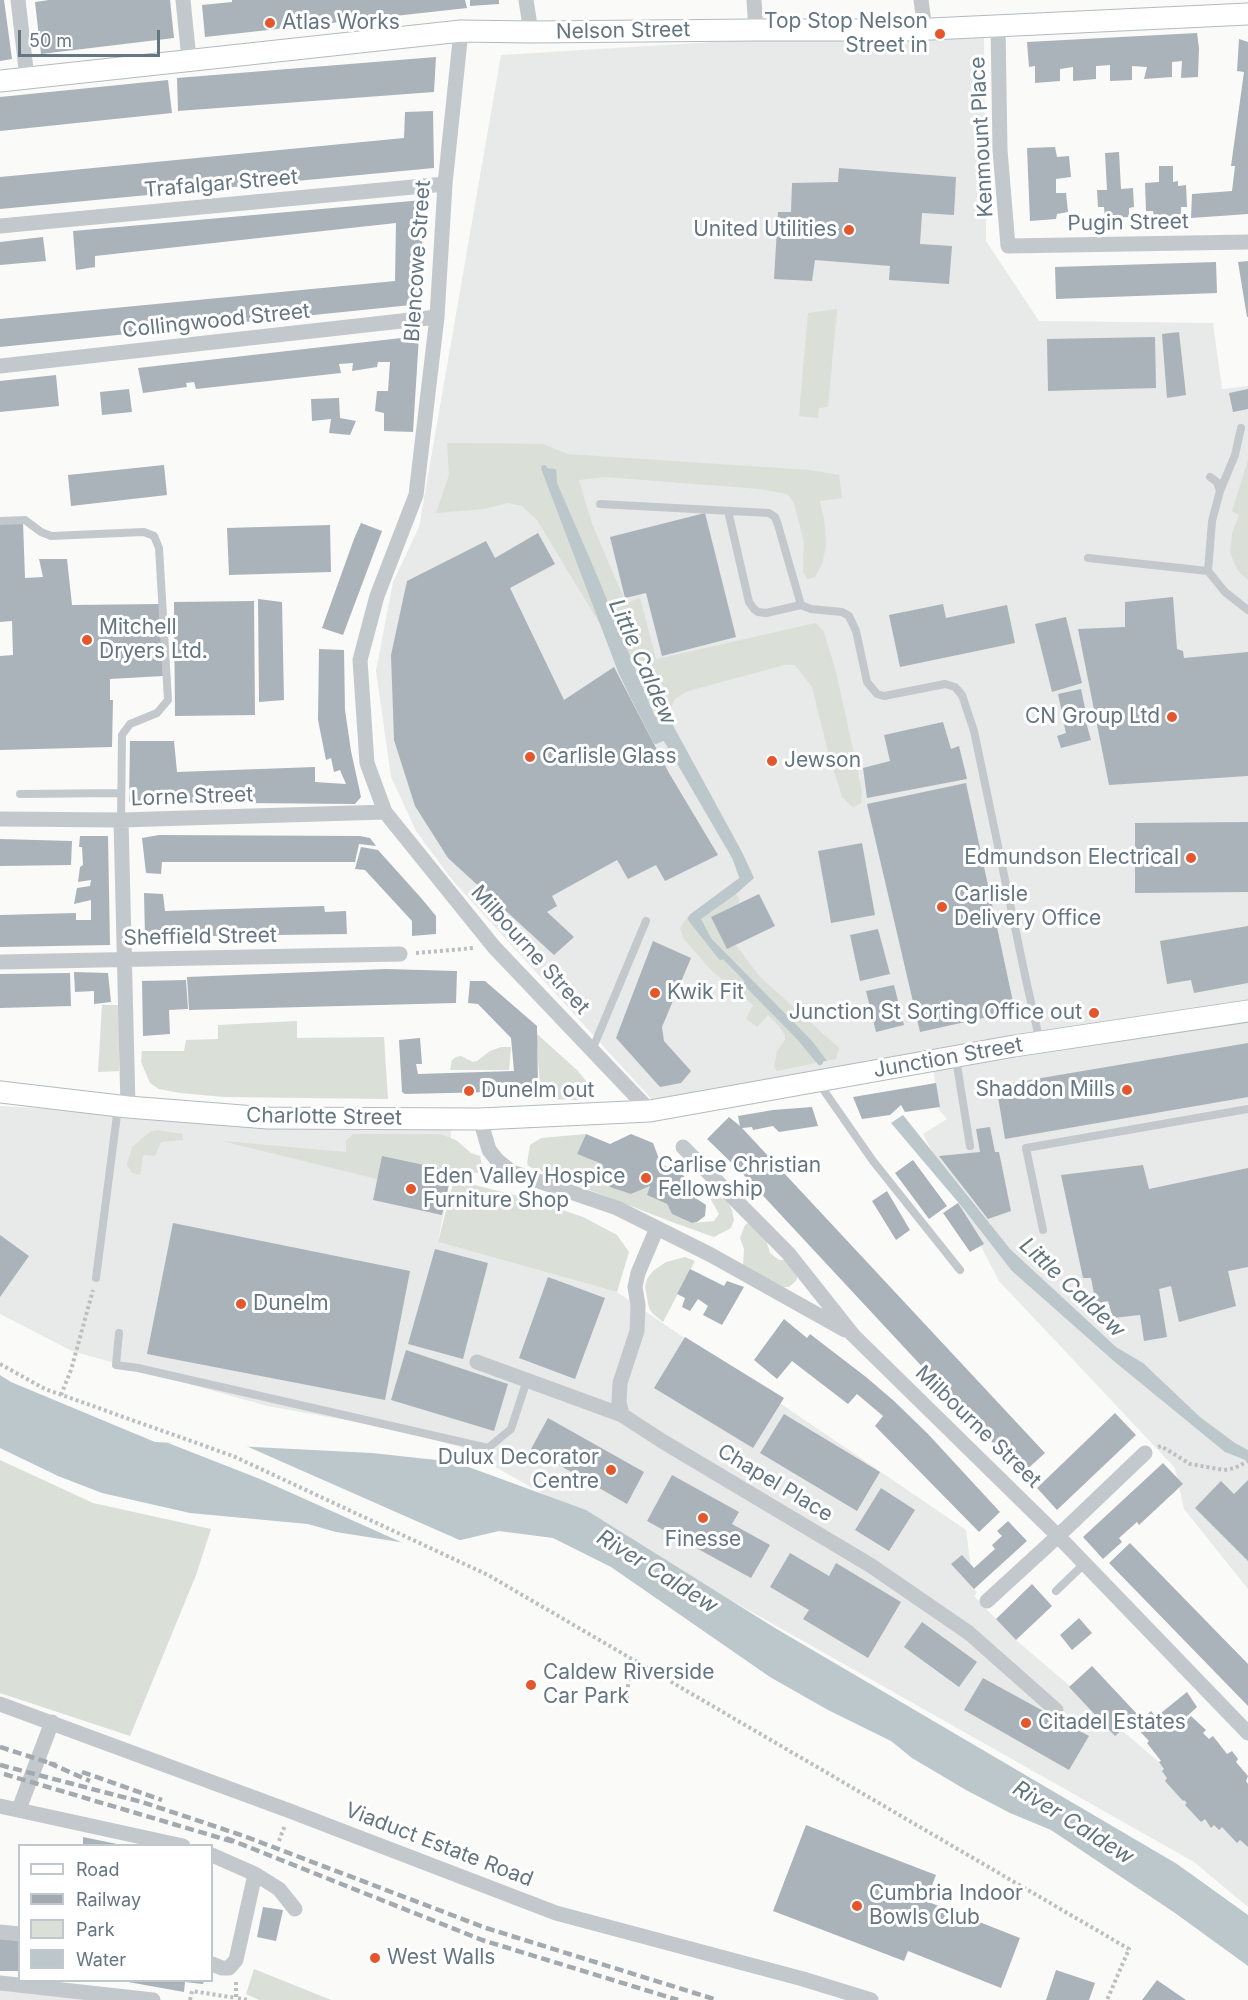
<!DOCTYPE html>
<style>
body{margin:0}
#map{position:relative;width:1248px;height:2000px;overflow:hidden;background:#fafaf8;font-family:Inter,sans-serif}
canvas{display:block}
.legend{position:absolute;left:18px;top:1844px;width:195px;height:138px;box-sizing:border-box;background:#fff;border:2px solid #c1c8cd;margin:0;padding:8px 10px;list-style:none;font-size:18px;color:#657683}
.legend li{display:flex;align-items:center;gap:12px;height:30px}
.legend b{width:30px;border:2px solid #c1c8cd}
.scale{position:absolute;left:18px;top:30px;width:142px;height:27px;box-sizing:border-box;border:3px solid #657683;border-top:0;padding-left:8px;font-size:18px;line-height:21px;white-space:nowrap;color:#657683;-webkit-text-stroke:4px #fff;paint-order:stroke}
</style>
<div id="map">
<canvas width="1248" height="2000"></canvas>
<ul class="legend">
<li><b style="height:8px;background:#fff"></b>Road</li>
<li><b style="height:8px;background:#a2aab0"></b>Railway</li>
<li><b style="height:16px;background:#dadfd7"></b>Park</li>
<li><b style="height:16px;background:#bbc7cb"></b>Water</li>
</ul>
<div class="scale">50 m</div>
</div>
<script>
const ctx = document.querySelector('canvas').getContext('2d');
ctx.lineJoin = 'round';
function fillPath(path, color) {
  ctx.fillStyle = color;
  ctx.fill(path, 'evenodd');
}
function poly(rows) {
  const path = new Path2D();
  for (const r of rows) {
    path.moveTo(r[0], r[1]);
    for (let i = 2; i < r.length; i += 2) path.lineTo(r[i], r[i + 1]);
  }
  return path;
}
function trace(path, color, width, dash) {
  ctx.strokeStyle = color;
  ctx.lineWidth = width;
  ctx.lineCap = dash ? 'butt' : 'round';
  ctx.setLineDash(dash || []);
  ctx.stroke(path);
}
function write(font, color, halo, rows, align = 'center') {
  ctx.font = font + ' Inter,sans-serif';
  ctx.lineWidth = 6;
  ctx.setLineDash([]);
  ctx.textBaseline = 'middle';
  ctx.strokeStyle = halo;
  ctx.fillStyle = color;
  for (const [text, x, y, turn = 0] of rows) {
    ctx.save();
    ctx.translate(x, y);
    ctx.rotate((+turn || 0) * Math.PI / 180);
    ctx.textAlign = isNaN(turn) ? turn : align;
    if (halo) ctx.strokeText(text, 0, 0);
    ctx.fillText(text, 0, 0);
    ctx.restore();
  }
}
const built = poly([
 [910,30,984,36,986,241,1039,321,1213,323,1222,389,1248,386,1248,1589,1184,1509,1175,1468,999,1281,923,1134,947,1119,939,1110,932,1061,655,1103,453,881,416,831,391,777,376,671,393,582,419,527,501,55],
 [0,1106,451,1128,450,1179,438,1242,617,1292,966,1530,974,1589,977,1592,974,1596,1016,1640,1248,1838,1248,1907,1194,1862,460,1447,390,1428,267,1406,72,1351,0,1314],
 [0,1984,143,2000,0,2000]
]);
const green = poly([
 [837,309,828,407,819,408,818,418,799,416,808,313],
 [447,443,543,444,568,454,809,470,839,475,842,498,820,501,825,525,826,546,822,564,815,577,808,579,803,572,804,542,799,523,794,503,787,494,760,489,605,477,579,480,592,524,626,603,640,598,656,659,816,623,824,632,836,672,862,791,861,803,853,807,842,797,827,748,812,687,795,665,784,665,685,692,674,700,669,714,672,726,658,722,643,703,600,624,537,520,522,506,508,503,484,509,436,513,449,475],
 [1248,460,1248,580,1238,571,1230,553,1232,534,1239,515,1232,511],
 [736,894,739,898,739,903,711,917,727,949,736,945,760,977,839,1048,836,1059,827,1061,813,1042,711,938,701,919],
 [702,909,693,916,716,952,800,1038,820,1062,777,1071,774,1067,777,1051,785,1040,785,1035,778,1025,768,1015,757,1027,746,1019,753,1005,711,970,684,939,680,928,683,923,689,915],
 [102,1005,120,1005,119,1071,98,1072],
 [297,1021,297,1038,384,1037,388,1099,224,1097,180,1093,159,1089,150,1083,141,1062,142,1051,184,1051,186,1040,218,1039,218,1025],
 [536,1033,578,1071,589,1085,592,1091,591,1097,578,1100,541,1099],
 [501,1047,511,1047,509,1070,450,1070,452,1060,456,1057,461,1056,473,1062,477,1061,490,1051],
 [157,1130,182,1134,183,1140,161,1142,155,1156,143,1155,140,1175,132,1173,127,1165,132,1147,150,1132],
 [353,1134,440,1134,456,1140,471,1153,480,1156,482,1166,478,1173,452,1171,377,1179,222,1141,346,1152,346,1141],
 [586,1134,577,1154,602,1164,631,1194,650,1186,648,1195,667,1204,672,1214,692,1223,714,1221,719,1214,710,1198,718,1197,727,1200,732,1210,734,1220,731,1228,714,1237,672,1222,530,1167,527,1164,530,1145,541,1138],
 [454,1180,527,1198,583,1217,617,1235,629,1252,617,1292,438,1242],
 [750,1222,763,1230,770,1253,779,1260,785,1260,798,1274,796,1281,789,1287,783,1287,743,1266,744,1249,740,1238,745,1225],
 [685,1257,695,1261,663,1322,652,1313,649,1308,645,1287,647,1279,653,1271,666,1262],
 [0,1460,93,1503,211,1529,196,1575,130,1736,0,1693],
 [254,1969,331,2000,259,2000,246,1994]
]);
const water = poly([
 [544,468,556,469,557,483,596,573,654,715,661,722,669,718,743,854,754,878,736,894,701,919,711,938,813,1042,827,1061,820,1062,800,1038,716,952,691,919,693,916,743,879,735,857,665,738,656,741,633,696,621,671],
 [903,1115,1010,1249,1116,1347,1143,1363,1200,1417,1235,1443,1248,1450,1248,1461,1225,1452,1115,1362,1012,1271,963,1208,891,1123],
 [0,1375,11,1382,155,1442,372,1453,455,1462,586,1510,775,1628,1177,1864,1248,1915,1248,1966,1175,1913,1051,1830,1010,1813,966,1790,912,1758,891,1741,828,1710,770,1677,611,1567,553,1538,499,1531,431,1547,336,1532,308,1524,190,1513,102,1493,58,1476,0,1448]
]);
const pier = poly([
 [216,1441,237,1442,464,1542,431,1550,412,1547,260,1479,168,1443]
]);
const stream = poly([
 [544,468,621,671,633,696,656,741,665,737,735,857,743,879,693,916,691,919,721,957],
 [747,984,800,1038,820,1062]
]);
const building = poly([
 [0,0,4,0,12,59,0,61],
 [49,0,170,0,174,38,41,54,35,2],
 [232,0,465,0,467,8,205,37,202,5,232,2],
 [470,0,499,0,499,4,470,6],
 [1197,33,1199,48,1198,77,1181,78,1182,61,1172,62,1172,77,1144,79,1147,67,1132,66,1132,80,1110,81,1110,65,1096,66,1096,79,1073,81,1073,67,1060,69,1060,81,1035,83,1035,66,1029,67,1027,42],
 [1239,39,1248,42,1248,214,1191,218,1192,194,1232,191,1235,166,1231,166,1244,72,1237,71],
 [436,57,434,92,178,111,177,78],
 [168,80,172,113,0,131,0,97],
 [433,111,434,168,0,209,0,177,404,138,405,112],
 [1055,147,1057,157,1069,156,1071,177,1056,179,1056,193,1066,193,1068,212,1057,214,1056,219,1030,221,1027,148],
 [1119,152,1121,189,1133,188,1134,207,1129,208,1129,217,1105,218,1104,207,1098,207,1097,190,1107,190,1105,153],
 [1159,166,1173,166,1173,182,1178,181,1178,186,1186,185,1187,207,1181,207,1181,216,1154,217,1153,211,1146,211,1145,183,1159,182],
 [839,168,956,177,954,215,922,213,920,244,952,246,949,284,889,280,890,266,815,260,812,281,774,279,778,212,791,212,792,183,838,182],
 [423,200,421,304,0,347,0,319,395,281,396,223,95,256,95,267,76,270,73,231],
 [43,237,46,261,0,265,0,242],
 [1248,261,1248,317,1247,317,1238,262],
 [1216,262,1217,293,1056,299,1055,267],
 [1179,332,1186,395,1167,398,1162,334],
 [419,336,413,432,384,431,384,413,375,411,377,391,388,391,390,362,378,362,377,367,352,371,353,363,339,364,341,373,196,389,194,382,186,383,187,387,143,393,138,368],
 [1155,337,1156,388,1048,391,1047,339],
 [56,375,59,406,0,412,0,381],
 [129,389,132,412,102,415,100,392],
 [1248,389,1248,409,1233,412,1229,393],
 [339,398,340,418,356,421,350,435,329,433,331,419,312,421,311,399],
 [164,465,167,495,71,506,68,475],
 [705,513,736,637,662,656,646,593,625,598,610,537],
 [23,522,25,578,43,577,39,559,67,559,72,605,161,604,163,676,110,679,110,700,113,700,112,747,0,750,0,656,13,655,12,621,0,622,0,523],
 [361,523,382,531,343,635,322,628,354,539],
 [330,525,331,572,229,575,227,528],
 [538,533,555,564,510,588,564,700,614,667,669,773,718,855,665,881,656,865,628,879,617,860,552,896,557,906,547,912,574,937,554,955,448,858,415,806,394,740,391,655,407,581,486,541,495,558],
 [1173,597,1177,649,1183,651,1184,658,1248,652,1248,776,1109,785,1078,629,1125,627,1125,602],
 [258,599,282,602,284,700,259,702],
 [254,601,255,715,175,716,174,602],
 [943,604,946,618,1007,605,1015,643,900,667,889,615],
 [1066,617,1082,683,1052,692,1035,624],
 [319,649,344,650,345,710,351,751,361,797,355,804,129,802,130,741,174,741,177,772,315,767,315,782,346,784,340,770,334,772,331,758,326,760,318,720],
 [1081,689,1085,708,1062,713,1058,694],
 [1084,715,1091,740,1061,748,1057,736,1066,733,1063,720],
 [943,722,951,749,959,746,967,779,867,798,863,768,890,761,884,735],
 [966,783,1015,1011,920,1032,867,804],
 [1248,822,1248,892,1135,893,1135,823],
 [159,835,360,836,370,838,376,846,359,844,355,862,162,862,161,874,146,873,142,838],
 [80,836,108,836,110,945,0,947,0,915,76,913,76,920,91,920,91,900,74,904,77,888,90,886,91,880,78,882,80,867,83,865,82,847,79,847],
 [0,839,72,841,71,865,0,866],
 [862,843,875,915,831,923,818,851],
 [361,847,378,850,422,899,436,916,436,934,412,936,412,921,365,870,355,869],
 [144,893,163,894,165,911,324,906,325,912,346,911,347,934,145,937],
 [759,894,775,926,727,949,711,917],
 [1248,926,1248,983,1194,993,1191,980,1167,984,1160,941],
 [878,929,890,974,860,981,850,935],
 [653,941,691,958,662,1027,664,1041,691,1071,681,1083,660,1087,616,1038],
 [386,969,457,971,456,1003,189,1010,187,977],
 [74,972,108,973,111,1002,94,1004,94,991,75,992],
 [70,973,71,1006,0,1008,0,974],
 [186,980,188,1009,169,1010,170,1034,143,1036,142,981],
 [470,981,485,981,537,1026,538,1088,536,1091,405,1094,402,1092,399,1040,420,1038,422,1064,416,1064,418,1074,514,1071,511,1038,478,1004,468,1003],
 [894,985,904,1025,876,1032,866,991],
 [1248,1043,1248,1097,1005,1139,998,1097,1008,1096,1006,1084],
 [936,1083,940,1107,905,1112,901,1105,890,1115,862,1119,853,1097],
 [812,1107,818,1126,779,1132,773,1126,753,1130,752,1127,742,1128,1045,1453,1022,1474,741,1172,707,1139,729,1117,740,1126,738,1116,773,1110],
 [990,1127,995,1152,999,1152,1011,1211,988,1219,939,1156,980,1152,976,1129],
 [586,1134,610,1144,631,1134,653,1143,661,1164,682,1174,689,1182,685,1191,706,1205,705,1216,697,1222,692,1223,672,1214,667,1204,647,1195,650,1186,631,1194,610,1187,602,1164,577,1154],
 [382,1156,452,1171,442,1215,373,1200],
 [913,1160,947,1206,929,1219,895,1173],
 [1143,1165,1149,1189,1248,1168,1248,1267,1228,1271,1236,1306,1179,1322,1171,1286,1159,1289,1167,1337,1144,1341,1140,1315,1113,1318,1108,1301,1096,1304,1091,1278,1083,1278,1061,1175],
 [887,1191,910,1230,896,1240,872,1201],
 [958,1203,984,1244,970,1252,943,1213],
 [173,1223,410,1271,385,1400,147,1354],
 [0,1235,29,1256,0,1297],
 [435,1249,488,1263,463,1359,408,1344],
 [690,1269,724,1286,727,1281,744,1287,722,1325,703,1315,708,1306,698,1299,690,1311,682,1307,685,1298,677,1294],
 [548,1277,605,1298,575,1379,519,1358],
 [784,1319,807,1338,810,1334,866,1377,894,1401,928,1434,1000,1512,979,1532,875,1426,883,1416,857,1394,848,1404,792,1361,777,1379,754,1360],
 [685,1337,784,1398,753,1448,654,1388],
 [406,1350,508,1384,494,1431,391,1400],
 [1115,1413,1136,1435,1057,1510,1037,1488],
 [784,1414,880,1472,857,1511,760,1453],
 [548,1418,644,1472,627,1504,531,1449],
 [1163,1463,1183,1484,1139,1525,1137,1522,1119,1538,1122,1542,1103,1559,1083,1537],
 [672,1475,739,1512,732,1524,770,1545,751,1578,647,1521],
 [1248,1480,1248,1561,1195,1508,1221,1481,1234,1494],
 [881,1488,915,1510,889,1551,855,1530],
 [1008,1521,1027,1541,974,1589,951,1564,962,1555,974,1568,995,1549,992,1545,1002,1536,997,1531],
 [1130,1543,1248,1664,1248,1706,1109,1563],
 [790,1553,829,1576,836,1563,901,1602,868,1658,803,1619,809,1610,770,1587],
 [1032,1584,1052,1606,1016,1640,996,1619],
 [1079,1618,1092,1633,1072,1650,1060,1635],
 [922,1622,977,1662,959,1687,904,1647],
 [1092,1666,1138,1715,1115,1736,1069,1687],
 [983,1678,1089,1736,1069,1770,964,1710],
 [1187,1692,1197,1707,1185,1718,1187,1720,1191,1716,1206,1730,1203,1733,1209,1739,1213,1736,1227,1754,1232,1751,1238,1759,1236,1762,1248,1776,1246,1781,1248,1784,1248,1847,1240,1840,1237,1843,1222,1827,1219,1830,1214,1825,1211,1828,1205,1819,1201,1822,1185,1805,1187,1803,1184,1800,1183,1801,1165,1781,1167,1778,1162,1771,1164,1769,1159,1762,1161,1761,1147,1743,1149,1741,1135,1726,1151,1711,1156,1717],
 [806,1825,936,1875,926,1901,1020,1938,1001,1988,908,1951,904,1961,773,1911],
 [83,1837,117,1844,117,1846,83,1846],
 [263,1907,283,1910,276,1941,257,1937],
 [0,1938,20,1939,20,1971,0,1971],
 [1056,1970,1095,1983,1089,2000,1046,2000],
 [117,1980,204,1980,203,1984,185,1982,184,1992],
 [1157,1980,1186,2000,1142,2000]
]);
const path = poly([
 [416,953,474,948],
 [0,1364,45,1389,233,1456,488,1575,1129,1949,1107,2000],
 [61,1395,71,1370,93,1290],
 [1158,1447,1161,1446,1190,1464,1224,1470,1235,1468,1248,1461],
 [627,1699,630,1658],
 [279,1841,285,1825],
 [236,1982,236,1998,249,2000],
 [190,2000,192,1991,236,1998]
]);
const lane = poly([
 [1210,477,1217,482,1220,491,1212,521,1208,571,1225,592,1248,610],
 [1220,491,1235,455,1241,428],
 [600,504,769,513,775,517,778,525,801,605,811,609,842,612,849,616,856,631,867,682,877,694,884,696,945,684,955,687,962,695,974,731,1026,980,1040,1042],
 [728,511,749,602,754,609,758,612,766,613,801,605],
 [0,521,25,520,41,532,51,536,144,532,154,536,159,548,168,700,157,713,130,724,122,735,121,820],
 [1088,558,1208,571],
 [20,794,121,793],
 [592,1050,646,921],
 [956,1059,970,1146],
 [818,1082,873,1161,960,1270],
 [1043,1230,1026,1148,1248,1109],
 [96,1278,118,1107],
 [119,1333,116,1365,138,1368,488,1448,511,1429,527,1380],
 [1056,1591,1085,1563]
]);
const street = poly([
 [18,0,27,78],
 [183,0,189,59],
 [526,0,531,32],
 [754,0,756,30],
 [921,0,925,30],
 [998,25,1000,150,1008,246,1248,242],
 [461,31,445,184,437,317,416,495,377,596,360,660,367,763,385,812,494,947,650,1111],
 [0,226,445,184],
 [0,366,437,317],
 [0,819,121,820,385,812],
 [121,820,128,1107],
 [0,962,400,954],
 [480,1119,489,1150,497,1160,512,1172,617,1208,711,1255,845,1330],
 [683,1147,788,1253,853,1335,1058,1536,1248,1733],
 [657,1228,638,1273,635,1287,638,1305,637,1331,620,1383,619,1402,622,1415,662,1441,870,1565,969,1633,1056,1710],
 [477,1362,622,1415],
 [987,1601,1058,1536,1145,1453],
 [0,1704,290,1811,556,1913,803,1979,871,2000],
 [0,1806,183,1846],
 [19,1809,52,1722],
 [212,1855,255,1874,279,1889,295,1909],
 [0,1932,20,1934],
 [212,1964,222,1968,229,1968,236,1960,255,1874],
 [0,1983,153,2000]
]);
const secondary = poly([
 [0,81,461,31,531,32,756,30,910,30,1248,14],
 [0,1092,128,1107,268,1118,480,1119,650,1111,1014,1046,1248,1011]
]);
const rail = poly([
 [0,1747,56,1765],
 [49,1763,90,1781],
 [0,1765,142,1802,244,1836,486,1928,717,2000],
 [82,1772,162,1800],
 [4,1774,234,1842],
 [226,1838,482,1940,678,2000]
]);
const markers = [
 [270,23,6,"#e4572e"],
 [940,34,6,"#e4572e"],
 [849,230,6,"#e4572e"],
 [87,640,6,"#e4572e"],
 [1172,717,6,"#e4572e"],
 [530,757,6,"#e4572e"],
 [772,761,6,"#e4572e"],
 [1191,858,6,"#e4572e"],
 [942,907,6,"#e4572e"],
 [655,993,6,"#e4572e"],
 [1094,1013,6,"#e4572e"],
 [1127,1090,6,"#e4572e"],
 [469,1091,6,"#e4572e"],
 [646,1178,6,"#e4572e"],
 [411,1189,6,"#e4572e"],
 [241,1304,6,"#e4572e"],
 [611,1470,6,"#e4572e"],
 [703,1518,6,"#e4572e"],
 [531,1685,6,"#e4572e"],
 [1026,1723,6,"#e4572e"],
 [857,1906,6,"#e4572e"],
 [375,1958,6,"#e4572e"]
];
const poiNames = [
 ["Top Stop Nelson",928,22,"right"],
 ["Street in",928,46,"right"],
 ["Atlas Works",282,23],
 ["United Utilities",837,230,"right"],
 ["Mitchell",99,628],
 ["Dryers Ltd.",99,652],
 ["CN Group Ltd",1160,717,"right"],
 ["Carlisle Glass",542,757],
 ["Jewson",784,761],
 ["Edmundson Electrical",1179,858,"right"],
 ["Carlisle",954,895],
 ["Delivery Office",954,919],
 ["Kwik Fit",667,993],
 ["Junction St Sorting Office out",1082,1013,"right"],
 ["Shaddon Mills",1115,1090,"right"],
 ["Dunelm out",481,1091],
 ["Carlise Christian",658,1166],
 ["Fellowship",658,1190],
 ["Eden Valley Hospice",423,1177],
 ["Furniture Shop",423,1201],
 ["Dunelm",253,1304],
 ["Dulux Decorator",599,1458,"right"],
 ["Centre",599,1482,"right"],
 ["Finesse",703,1540,"center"],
 ["Caldew Riverside",543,1673],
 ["Car Park",543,1697],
 ["Citadel Estates",1038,1723],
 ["Cumbria Indoor",869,1894],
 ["Bowls Club",869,1918],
 ["West Walls",387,1958]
];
const streetNames = [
 ["Nelson Street",623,31,-1],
 ["Kenmount Place",982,137,-93],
 ["Trafalgar Street",221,184,-5],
 ["Pugin Street",1128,223,-1],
 ["Blencowe Street",418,261,-86],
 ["Collingwood Street",216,321,-6],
 ["Lorne Street",192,797,-2],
 ["Sheffield Street",200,937,-1],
 ["Milbourne Street",530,950,48],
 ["Junction Street",948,1058,-10],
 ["Charlotte Street",324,1117,1],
 ["Milbourne Street",978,1427,44],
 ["Chapel Place",775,1483,31],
 ["Viaduct Estate Road",439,1845,21]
];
const waterNames = [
 ["Little Caldew",642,662,66],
 ["Little Caldew",1072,1288,43],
 ["River Caldew",657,1572,32],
 ["River Caldew",1073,1823,32]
];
fillPath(built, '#e8e9e9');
fillPath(green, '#dadfd7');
fillPath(water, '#bbc7cb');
fillPath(pier, '#fafaf8');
trace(stream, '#bbc7cb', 6);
fillPath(building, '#aab3b9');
trace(secondary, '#b3babf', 23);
trace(path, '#bbbfc2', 4, [3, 3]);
trace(lane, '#c3c8cc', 8);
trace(street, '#c3c8cc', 15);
trace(secondary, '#fff', 21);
trace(rail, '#a2aab0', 4.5, [9, 4.5]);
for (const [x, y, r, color] of markers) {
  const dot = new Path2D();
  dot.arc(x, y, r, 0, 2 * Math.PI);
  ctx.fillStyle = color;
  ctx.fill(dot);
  trace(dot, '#fff', 2);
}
write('21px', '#657683', '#fff', poiNames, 'left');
write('21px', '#657683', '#fff', streetNames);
write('italic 22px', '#60757c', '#fff', waterNames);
</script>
